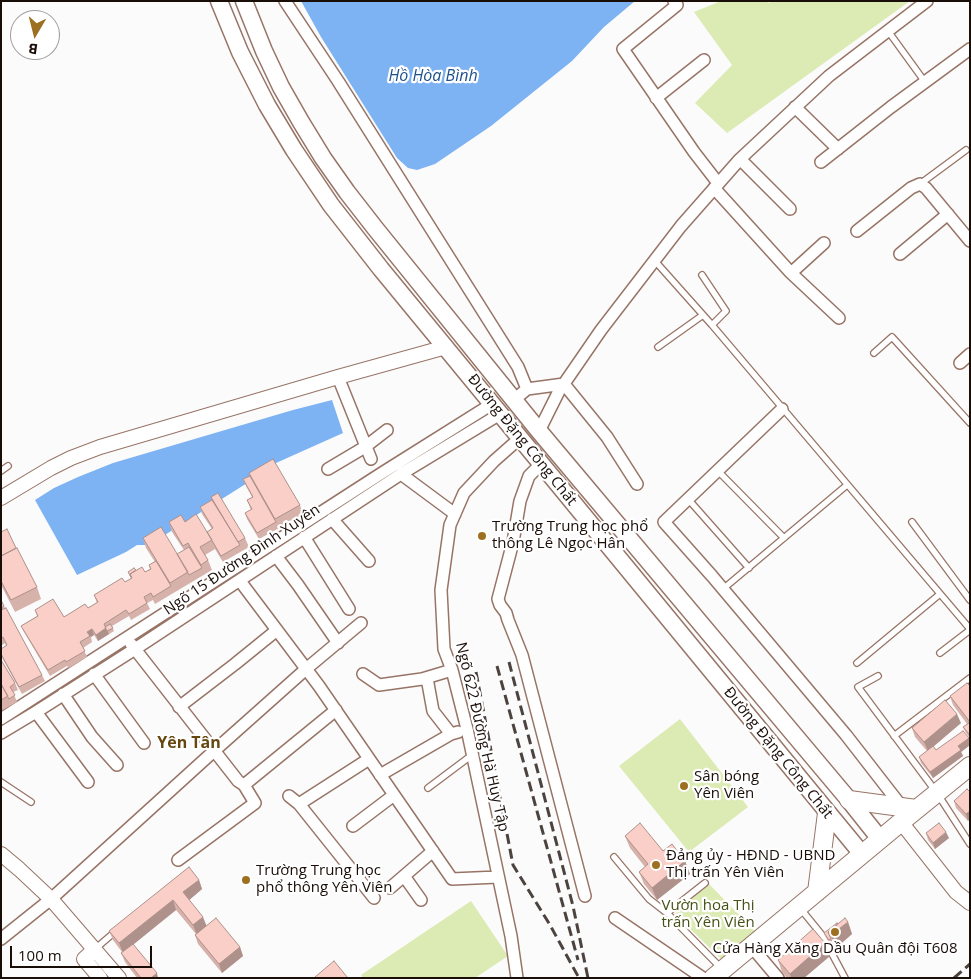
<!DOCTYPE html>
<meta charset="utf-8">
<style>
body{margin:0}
#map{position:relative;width:971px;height:979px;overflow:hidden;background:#fbfbfb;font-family:"Open Sans",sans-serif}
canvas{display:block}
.frame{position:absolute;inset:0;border:2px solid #190d08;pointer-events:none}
.north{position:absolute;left:10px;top:10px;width:50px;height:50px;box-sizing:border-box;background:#fff;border:1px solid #a39e9c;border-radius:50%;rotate:188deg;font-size:14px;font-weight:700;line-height:20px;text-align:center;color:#190d08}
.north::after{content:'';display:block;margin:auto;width:18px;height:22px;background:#9d7021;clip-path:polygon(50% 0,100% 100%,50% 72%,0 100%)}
.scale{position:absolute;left:10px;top:946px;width:142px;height:22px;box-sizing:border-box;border:2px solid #190d08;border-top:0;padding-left:6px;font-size:15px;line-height:18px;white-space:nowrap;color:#190d08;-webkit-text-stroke:4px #fff;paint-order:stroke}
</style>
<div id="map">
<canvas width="971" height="979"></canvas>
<div class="frame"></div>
<div class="north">B</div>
<div class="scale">100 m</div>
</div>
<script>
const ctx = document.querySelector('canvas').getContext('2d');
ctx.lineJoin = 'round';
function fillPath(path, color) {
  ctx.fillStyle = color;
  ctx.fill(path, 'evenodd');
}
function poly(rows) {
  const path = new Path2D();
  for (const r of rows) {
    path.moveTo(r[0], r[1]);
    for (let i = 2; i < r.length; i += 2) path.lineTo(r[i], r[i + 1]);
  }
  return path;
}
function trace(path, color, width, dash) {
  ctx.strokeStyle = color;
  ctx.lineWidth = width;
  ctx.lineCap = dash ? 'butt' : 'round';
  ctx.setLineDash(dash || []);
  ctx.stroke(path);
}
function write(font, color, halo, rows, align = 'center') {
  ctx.font = font + ' "Open Sans",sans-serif';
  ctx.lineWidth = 4.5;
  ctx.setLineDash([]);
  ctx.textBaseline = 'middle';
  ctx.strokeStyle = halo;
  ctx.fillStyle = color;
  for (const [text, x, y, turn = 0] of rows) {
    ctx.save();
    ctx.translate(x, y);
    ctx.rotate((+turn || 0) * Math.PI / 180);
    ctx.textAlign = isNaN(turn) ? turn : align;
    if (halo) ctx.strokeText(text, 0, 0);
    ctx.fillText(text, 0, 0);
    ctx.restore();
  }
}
const green = poly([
 [721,1,767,1,769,3,772,1,910,1,727,133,695,103,732,65,694,12],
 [680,719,748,807,689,852,619,766],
 [708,883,756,932,723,961,675,914],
 [471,901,508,956,475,978,363,978,361,975]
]);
const water = poly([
 [301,1,635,1,604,27,572,61,491,126,435,164,417,170,408,168,397,158,321,37],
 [332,400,343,433,276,463,263,473,149,545,137,545,126,552,77,575,35,500,54,488,78,477,113,463,293,410]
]);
const service = poly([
 [888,31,925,82],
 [920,184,966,150],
 [655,261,712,325,970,629],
 [702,275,726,311,712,325],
 [658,347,703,315],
 [874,353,892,337,970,423],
 [1,471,8,466],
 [718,471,784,538],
 [688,499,749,568],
 [912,522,970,600],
 [723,589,847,485],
 [940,653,970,630],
 [857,663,940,594],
 [878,676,858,687,937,793,970,844],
 [894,736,970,678],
 [1,782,31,802],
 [428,788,472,755],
 [614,857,649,899,667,913,721,968],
 [800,908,822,935,845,978],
 [667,913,705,883],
 [95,949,116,931]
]);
const minor = poly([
 [285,1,338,81,518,367,527,389,515,399],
 [674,1,677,5,623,49,694,152,718,183],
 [656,98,704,60],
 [795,107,838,149],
 [740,159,790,209],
 [821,162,891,107,970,49],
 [714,188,791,273,839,318],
 [857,231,911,188,920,184,926,188,970,241],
 [900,254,948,214],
 [791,273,824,243],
 [960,363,970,354],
 [338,377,371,459],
 [527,389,564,384,607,437,637,484],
 [782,409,664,522,712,576,846,735,902,807],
 [539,431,559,391,601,330,681,226,740,159,829,76,927,1],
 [541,464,529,476,520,501,513,542,498,599,500,605,506,613,508,620,522,655,585,896],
 [328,469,365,447,387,430],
 [401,474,455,514],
 [332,519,369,561],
 [304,537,349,609],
 [276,556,298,585,338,643],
 [240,581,319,686,452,879,498,877],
 [131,644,238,781,244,785,255,803,178,860],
 [94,674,144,743],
 [363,674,379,685,422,679,452,670],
 [427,678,433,711,451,734,458,732],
 [63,694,92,737,117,765],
 [179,707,235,664,277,630],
 [36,712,88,782],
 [1,719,382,473,492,404],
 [1,733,36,712,135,649,401,474,500,414],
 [380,775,451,734],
 [244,785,336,710],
 [289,796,299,804,374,898],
 [299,804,369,759],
 [353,826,394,795],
 [404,876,421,900],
 [390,888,433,851],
 [615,918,703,978],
 [1,939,51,899,214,751,306,669,361,623],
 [751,946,778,978],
 [517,978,511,936,467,729,452,670,444,649,441,590,450,525,464,493,494,461,520,438]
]);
const tertiary = poly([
 [1,498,51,468,71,458,100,447,338,377,446,347],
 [901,822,956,892,970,903],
 [1,854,19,869,51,899,119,978],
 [95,949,84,959,100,978]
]);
const secondary = poly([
 [219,1,240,52,267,105,294,150,331,205,381,269,862,854],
 [244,1,264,51,281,87,301,122,323,158,347,192,375,228,539,431,849,800,880,839]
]);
const primary = poly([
 [849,800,916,809],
 [817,892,827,813],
 [713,978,901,822,970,766]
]);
const rail = poly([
 [509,662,573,906,588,978],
 [497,666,578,960],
 [476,672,513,865,550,925,579,978],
 [954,978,970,964]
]);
const wall = poly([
 [249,473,300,505,303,515,259,539,247,519,245,513,251,510,247,500,252,497,246,486,243,479,250,476],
 [211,497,245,538,249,547,223,562,215,549,205,555,208,560,212,570,155,604,153,600,147,603,150,609,131,620,129,616,112,626,114,631,98,641,94,635,91,637,92,642,83,648,87,657,69,668,67,666,50,676,24,632,21,626,37,616,35,610,64,617,88,608,97,603,94,595,125,582,131,579,128,572,136,570,145,572,150,569,149,565,155,562,146,548,143,538,177,554,184,550,172,532,169,522,185,522,207,532,212,529,202,514,200,507,212,500],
 [1,532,37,587,41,599,15,612,1,585],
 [1,600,5,608,42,675,45,681,22,694,1,656,1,649,6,646,5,643,1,646],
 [1,660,15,683,18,690,13,692,17,702,1,711],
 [970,686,970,738,966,733,963,727,967,724,953,705,950,696],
 [961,723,933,747,936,750,969,738,970,741,970,745,961,752,963,756,933,778,921,763,919,757,927,751,915,737,912,728],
 [970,792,968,821,956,808,954,801],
 [926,833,949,838,935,849,928,840],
 [625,836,685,861,690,874,657,900,644,884,639,872,645,867,630,848],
 [199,880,202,889,189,900,206,925,240,947,243,956,222,973,198,944,195,935,196,934,176,910,133,944,158,978,137,978,125,962,121,953,122,952,113,940,109,931],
 [848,922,852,934,836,948,832,942,830,943,825,936,824,933,838,924],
 [830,956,804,978,787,978,782,972,778,960]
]);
const shadedWall = poly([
 [106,628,109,634,98,641,96,635],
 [92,629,94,635,91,637,87,632],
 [957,714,961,723,928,751,924,742],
 [969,738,970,741,970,745,961,752,963,756,933,778,930,772,958,746],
 [970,811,970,819,968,821,966,814],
 [946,832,949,838,935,849,933,843],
 [685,861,690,874,657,900,652,888],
 [199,880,202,889,187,902,183,892],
 [173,900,176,910,123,953,119,943],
 [203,917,207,927,197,935,193,925],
 [848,922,852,934,836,948,831,935],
 [825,943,830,956,804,978,791,978,790,974],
 [240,947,243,956,222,973,219,964],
 [157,973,158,978,151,978]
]);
const building = poly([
 [273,459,300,505,275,519,249,473,273,459],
 [250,476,276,522,257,533,245,513,252,509,247,500,253,497,243,479,250,476],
 [218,493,245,538,238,542,211,497,218,493],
 [212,500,240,545,221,556,207,532,213,528,200,507,212,500],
 [196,514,212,540,200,547,208,560,201,565,188,543,183,546,169,522,181,515,185,522,196,514],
 [161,527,188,572,170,583,143,538,161,527],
 [7,529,16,548,1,556,1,532,7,529],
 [189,547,202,568,189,575,177,554,189,547],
 [17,548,37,587,11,600,1,581,1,556,17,548],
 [156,561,171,586,153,597,151,593,144,597,147,603,129,614,126,610,104,624,106,628,96,635,92,629,87,632,90,636,80,642,85,651,66,662,65,660,48,670,21,626,38,616,35,610,53,599,64,617,85,604,88,608,98,602,94,595,122,578,125,582,132,578,130,574,142,567,145,572,151,569,149,565,156,561],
 [134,568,136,570,130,574,131,577,128,572,134,568],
 [1,600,4,606,1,608,1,600],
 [6,608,42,675,19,687,1,654,1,649,7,645,3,637,1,638,1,610,6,608],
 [110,624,113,628,107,631,105,627,110,624],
 [1,660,15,683,10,687,15,695,9,699,1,684,1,660],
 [967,683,970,686,970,722,950,696,967,683],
 [1,684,8,696,1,700,1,684],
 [945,700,957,714,924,742,912,728,945,700],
 [969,723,970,724,970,735,963,727,969,723],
 [963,731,969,738,958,746,961,750,930,772,919,757,933,746,936,750,963,731],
 [967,789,970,792,970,811,966,814,954,801,967,789],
 [640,823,663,851,672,844,685,861,652,888,639,872,648,864,625,836,640,823],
 [939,823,946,832,933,843,926,833,939,823],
 [189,867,199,880,183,892,203,917,193,925,173,900,119,943,109,931,189,867],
 [216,918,240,947,219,964,195,935,216,918],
 [845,918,848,922,831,935,828,932,845,918],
 [837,923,838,924,828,932,831,939,829,940,824,933,837,923],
 [813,929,825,943,790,974,778,960,813,929],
 [133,944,157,973,151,978,141,978,121,953,133,944],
 [334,961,348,978,316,978,315,977,334,961]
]);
const markers = [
 [482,536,5,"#9d7021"],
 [684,786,5,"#9d7021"],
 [656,865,5,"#9d7021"],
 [246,880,5,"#9d7021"],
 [835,932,5,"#9d7021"]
];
const streetNames = [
 ["Đường Đặng Công Chất",522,440,51],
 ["Ngõ 15 Đường Đình Xuyên",242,560,-34],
 ["Ngõ 622 Đường Hà Huy Tập",482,737,77],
 ["Đường Đặng Công Chất",778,753,51]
];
const poiNames = [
 ["Trường Trung học phổ",492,527],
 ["thông Lê Ngọc Hân",492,544],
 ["Sân bóng",694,777],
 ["Yên Viên",694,794],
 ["Đảng ủy - HĐND - UBND",666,856],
 ["Thị trấn Yên Viên",666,873],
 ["Trường Trung học",256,871],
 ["phổ thông Yên Viên",256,888],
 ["Cửa Hàng Xăng Dầu Quân đội T608",835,949,"center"]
];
const parkNames = [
 ["Vườn hoa Thị",708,906],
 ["trấn Yên Viên",708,923]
];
const waterNames = [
 ["Hồ Hòa Bình",433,76]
];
const neighbourhoodNames = [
 ["Yên Tân",189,743]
];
fillPath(green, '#dceab3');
fillPath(water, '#7db2f3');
trace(service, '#977466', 8);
trace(minor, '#977466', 14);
trace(tertiary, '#977466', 16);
trace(secondary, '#977466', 19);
trace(primary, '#977466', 20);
trace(service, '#fff', 5.5);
trace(minor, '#fff', 11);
trace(tertiary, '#fff', 14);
trace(secondary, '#fff', 16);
trace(primary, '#fff', 18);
trace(rail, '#4c433f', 3, [10, 5]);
fillPath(wall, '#d6b2ab');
fillPath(shadedWall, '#ae918b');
fillPath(building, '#f9cfc7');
trace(building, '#ae918b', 1);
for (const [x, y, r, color] of markers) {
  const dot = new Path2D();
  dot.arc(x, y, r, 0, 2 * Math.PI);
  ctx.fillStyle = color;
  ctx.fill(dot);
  trace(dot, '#fff', 2);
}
write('15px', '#190d08', '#fff', streetNames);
write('15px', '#190d08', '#fff', poiNames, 'left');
write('15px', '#465115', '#fff', parkNames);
write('italic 16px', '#1c508b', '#fff', waterNames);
write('bold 16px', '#664710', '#fff', neighbourhoodNames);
</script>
